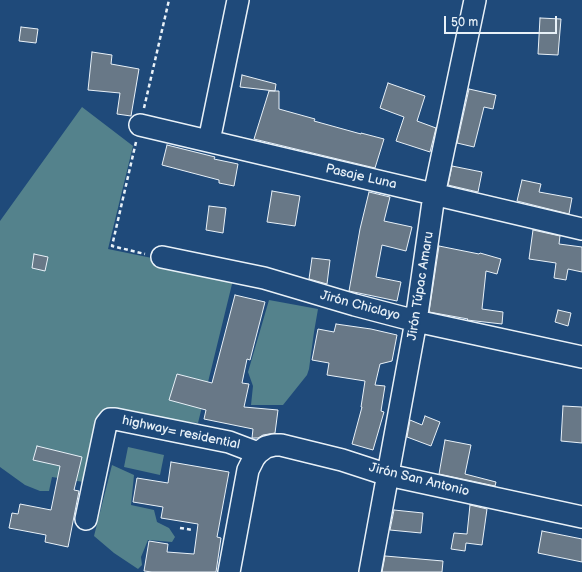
<!DOCTYPE html>
<meta charset="utf-8">
<style>
body{margin:0}
#map{position:relative;width:582px;height:572px;overflow:hidden;background:#1f4a7a;font-family:"Balsamiq Sans",sans-serif}
canvas{display:block}
.scale{position:absolute;left:444px;top:16px;width:113px;height:18px;box-sizing:border-box;border:2px solid #e8f1f8;border-top:0;padding-left:5px;font-size:12px;line-height:14px;white-space:nowrap;color:#e8f1f8;-webkit-text-stroke:3px #1f4a7a;paint-order:stroke}
</style>
<div id="map">
<canvas width="582" height="572"></canvas>
<div class="scale">50 m</div>
</div>
<script>
const ctx = document.querySelector('canvas').getContext('2d');
ctx.lineJoin = 'round';
function fillPath(path, color) {
  ctx.fillStyle = color;
  ctx.fill(path, 'evenodd');
}
function poly(rows) {
  const path = new Path2D();
  for (const r of rows) {
    path.moveTo(r[0], r[1]);
    for (let i = 2; i < r.length; i += 2) path.lineTo(r[i], r[i + 1]);
  }
  return path;
}
function trace(path, color, width, dash) {
  ctx.strokeStyle = color;
  ctx.lineWidth = width;
  ctx.lineCap = dash ? 'butt' : 'round';
  ctx.setLineDash(dash || []);
  ctx.stroke(path);
}
function write(font, color, halo, rows, align = 'center') {
  ctx.font = font + ' "Balsamiq Sans",sans-serif';
  ctx.lineWidth = 4;
  ctx.setLineDash([]);
  ctx.textBaseline = 'middle';
  ctx.strokeStyle = halo;
  ctx.fillStyle = color;
  for (const [text, x, y, turn = 0] of rows) {
    ctx.save();
    ctx.translate(x, y);
    ctx.rotate((+turn || 0) * Math.PI / 180);
    ctx.textAlign = isNaN(turn) ? turn : align;
    if (halo) ctx.strokeText(text, 0, 0);
    ctx.fillText(text, 0, 0);
    ctx.restore();
  }
}
const green = poly([
 [82,107,133,146,108,249,152,258,233,280,198,423,104,412,90,483,52,477,49,491,40,491,25,485,0,467,0,221],
 [269,300,318,309,314,332,309,369,307,375,283,405,251,405,253,386,248,372],
 [128,447,164,455,160,475,124,467],
 [112,465,134,475,131,505,154,510,157,522,169,528,175,537,172,542,148,540,141,557,142,565,138,569,114,553,94,536]
]);
const building = poly([
 [540,18,561,19,558,55,538,54,540,18],
 [21,27,38,29,36,43,19,41,21,27],
 [92,52,112,55,111,64,139,69,131,116,117,114,120,93,88,90,92,52],
 [242,75,276,84,275,91,240,87,242,75],
 [388,83,425,96,417,121,436,128,430,152,396,141,404,117,380,108,388,83],
 [469,89,496,95,493,109,484,107,474,147,457,143,469,89],
 [269,91,279,91,279,109,315,119,314,121,361,134,361,133,384,139,375,168,254,139,269,91],
 [167,145,215,157,214,159,238,164,234,186,219,183,219,180,162,165,167,145],
 [452,166,482,172,478,192,448,185,452,166],
 [522,180,541,184,539,192,572,198,569,214,517,201,522,180],
 [272,191,300,196,295,226,267,222,272,191],
 [369,192,390,197,384,221,412,227,406,251,382,245,376,277,401,282,397,301,349,291,360,229,369,192],
 [209,206,226,208,223,233,206,230,209,206],
 [533,230,560,236,559,244,582,247,582,272,568,269,566,280,554,278,556,263,529,259,533,230],
 [439,246,479,254,480,253,501,259,497,274,486,271,482,309,503,312,502,324,467,320,468,319,429,312,439,246],
 [34,254,48,257,45,271,32,268,34,254],
 [312,258,330,260,327,284,309,279,312,258],
 [235,295,265,302,250,360,247,359,242,383,249,384,244,407,278,410,275,433,263,435,258,438,252,438,253,429,204,419,206,410,169,400,177,374,212,383,235,295],
 [558,310,571,313,568,326,555,322,558,310],
 [336,324,371,329,397,335,392,361,380,364,375,385,385,386,381,411,384,412,373,450,352,444,362,407,361,407,365,381,327,375,329,363,312,360,318,329,334,332,336,324],
 [563,406,582,407,582,443,561,441,563,406],
 [425,416,440,422,431,446,407,437,410,420,422,425,425,416],
 [445,440,471,445,465,474,496,482,495,486,439,474,445,440],
 [37,446,82,457,74,490,79,491,68,547,45,542,46,535,9,528,12,513,18,514,20,504,51,510,60,466,33,460,37,446],
 [171,462,229,472,217,537,221,538,216,572,152,572,144,571,149,541,168,544,167,552,194,554,198,524,161,518,163,507,133,502,137,478,168,483,171,462],
 [470,505,487,509,482,545,466,543,465,551,451,549,454,533,467,534,470,505],
 [394,510,423,513,421,533,390,530,394,510],
 [542,531,582,539,582,562,538,553,542,531],
 [385,556,443,561,442,572,382,572,385,556]
]);
const path = poly([
 [144,108,169,0],
 [136,142,112,246,145,254],
 [180,528,193,530]
]);
const minor = poly([
 [140,125,582,229],
 [209,141,238,0],
 [162,257,264,278,355,305,416,321,582,357],
 [86,519,106,424,110,419,115,419,229,442,258,453],
 [229,572,248,470,254,458,258,453,266,447,274,445,281,445,342,460,388,475,582,517],
 [370,572,416,321,434,195,475,0]
]);
const streetNames = [
 ["Pasaje Luna",361,177,13],
 ["Jirón Túpac Amaru",421,286,-81],
 ["Jirón Chiclayo",360,306,15],
 ["highway= residential",181,433,12],
 ["Jirón San Antonio",419,480,14]
];
fillPath(green, '#54828c');
fillPath(building, '#687887');
trace(building, '#e8f1f8', 1);
trace(minor, '#e8f1f8', 24);
trace(path, '#e8f1f8', 2.5, [4, 3]);
trace(minor, '#1f4a7a', 21);
write('13px', '#e8f1f8', '#1f4a7a', streetNames);
</script>
